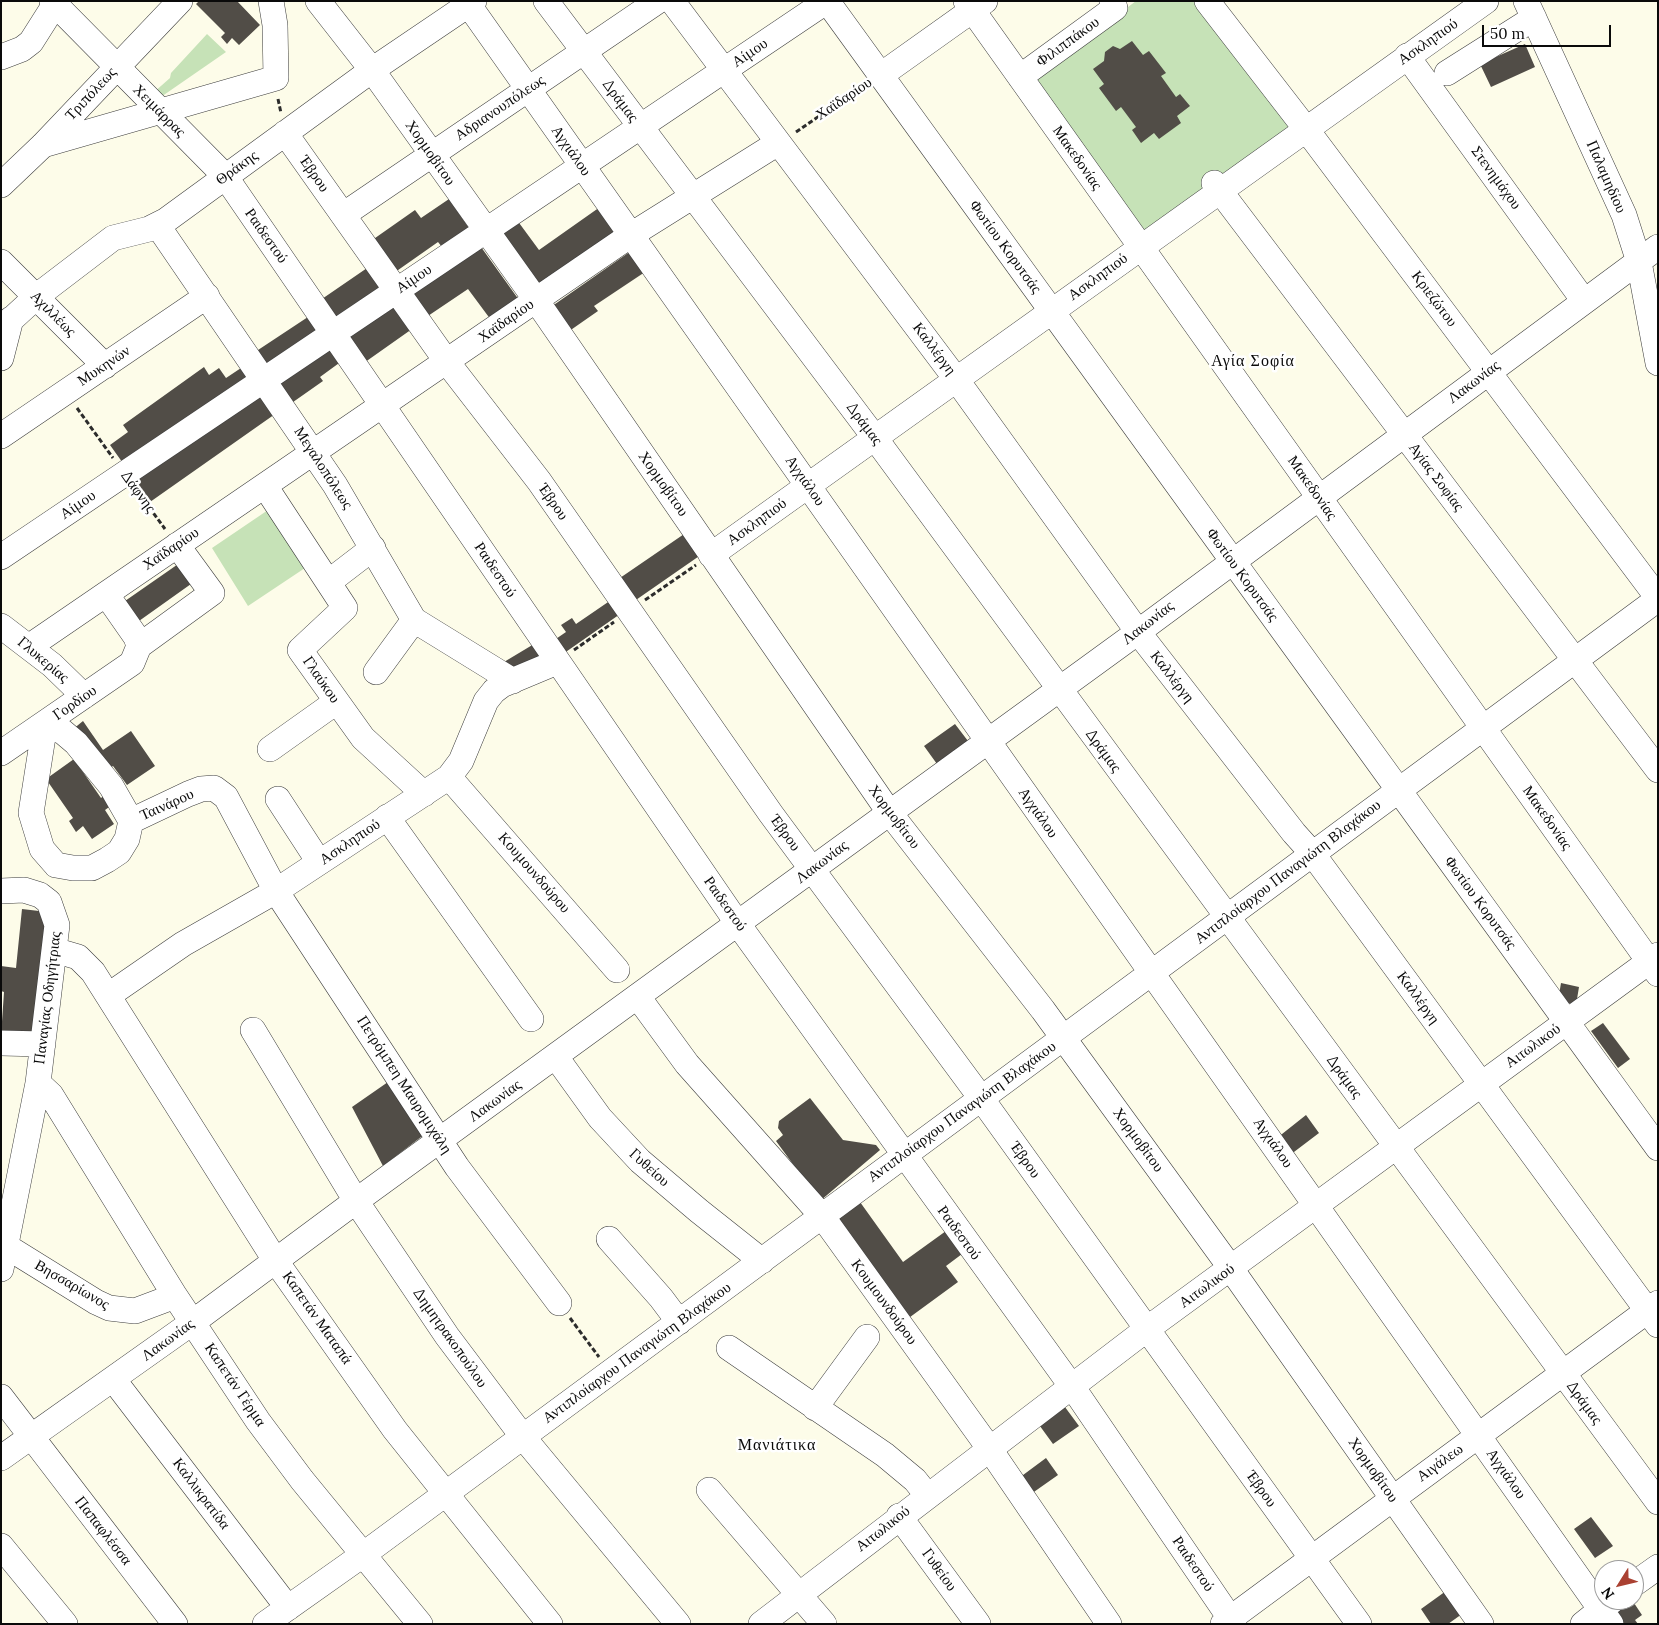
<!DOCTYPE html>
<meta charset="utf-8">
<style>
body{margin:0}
#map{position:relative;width:1659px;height:1625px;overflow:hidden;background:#fdfce9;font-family:Lora,serif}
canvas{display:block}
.frame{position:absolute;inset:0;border:2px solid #0a0a0a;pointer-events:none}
.north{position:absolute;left:1594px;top:1560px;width:50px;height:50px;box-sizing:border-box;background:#fff;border:1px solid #9d9d9d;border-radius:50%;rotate:234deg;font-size:14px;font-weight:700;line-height:20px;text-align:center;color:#0a0a0a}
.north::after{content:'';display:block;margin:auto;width:18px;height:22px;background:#aa4132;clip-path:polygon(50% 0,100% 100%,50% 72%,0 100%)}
.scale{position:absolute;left:1482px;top:25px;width:129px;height:22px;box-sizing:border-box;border:2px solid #0a0a0a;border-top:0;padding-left:6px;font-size:15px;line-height:18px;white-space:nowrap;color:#0a0a0a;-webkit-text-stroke:4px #fff;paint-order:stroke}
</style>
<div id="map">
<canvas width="1659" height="1625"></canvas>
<div class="frame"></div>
<div class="north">N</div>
<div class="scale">50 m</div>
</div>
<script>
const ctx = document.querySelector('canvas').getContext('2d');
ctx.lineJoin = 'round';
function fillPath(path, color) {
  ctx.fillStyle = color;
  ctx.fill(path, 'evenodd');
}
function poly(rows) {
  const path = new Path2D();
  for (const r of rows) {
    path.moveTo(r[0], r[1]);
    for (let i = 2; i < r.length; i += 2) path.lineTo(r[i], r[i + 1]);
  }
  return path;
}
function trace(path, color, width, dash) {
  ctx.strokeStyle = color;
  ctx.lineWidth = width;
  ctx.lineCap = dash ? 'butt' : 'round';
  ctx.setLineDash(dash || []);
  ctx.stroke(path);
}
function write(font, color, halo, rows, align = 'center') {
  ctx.font = font + ' Lora,serif';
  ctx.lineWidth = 5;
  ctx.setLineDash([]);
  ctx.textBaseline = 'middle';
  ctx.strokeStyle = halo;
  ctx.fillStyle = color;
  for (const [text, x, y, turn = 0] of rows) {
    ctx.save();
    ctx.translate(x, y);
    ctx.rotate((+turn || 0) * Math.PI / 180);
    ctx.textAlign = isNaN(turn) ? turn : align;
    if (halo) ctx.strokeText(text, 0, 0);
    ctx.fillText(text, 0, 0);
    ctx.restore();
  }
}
const green = poly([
 [1136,1,1193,1,1290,127,1139,236,1028,82],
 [207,34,226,52,158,99,153,93,170,78,171,73],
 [271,508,308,566,248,606,212,548]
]);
const building = poly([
 [199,1,237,1,260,25,239,45,232,38,227,44,221,37,225,33,196,4],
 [1132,41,1143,55,1149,51,1166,73,1161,76,1176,97,1180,94,1190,106,1177,116,1181,123,1159,139,1154,133,1141,143,1132,130,1136,127,1121,107,1116,111,1099,88,1104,84,1093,69,1104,61,1105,52,1113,46,1120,49],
 [1525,44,1535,67,1491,87,1480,64],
 [449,199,469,228,442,247,438,242,391,275,368,243,415,210,421,218],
 [600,207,618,234,536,292,493,231,514,216,539,250],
 [476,240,519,300,491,320,468,289,422,320,403,292],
 [631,251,645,272,594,306,598,311,565,334,548,309],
 [370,266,383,285,332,320,319,301],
 [392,300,412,329,361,365,341,335],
 [314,313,324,327,264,366,255,352],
 [334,341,346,358,320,377,323,381,286,407,271,386],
 [244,366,251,377,125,466,110,445,128,432,123,425,204,367,209,375,219,368,226,378],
 [264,390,278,412,150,502,134,481],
 [690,530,705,552,633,602,617,580],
 [184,560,198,579,139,621,125,601],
 [614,598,623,612,560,656,550,643,566,632,561,625,572,618,576,624],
 [539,641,551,659,517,676,499,665],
 [83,721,103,750,131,731,155,766,127,785,113,766,102,774,72,730],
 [955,724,968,741,937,764,924,746],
 [74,759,101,798,105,795,112,805,105,810,114,824,92,839,83,826,76,832,69,821,73,818,46,779],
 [22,909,39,911,52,926,39,1036,1,1036,4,992,1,991,1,966,16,968],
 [1561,983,1579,987,1576,1005,1558,1001],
 [1603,1023,1630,1059,1618,1068,1591,1031],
 [388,1082,425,1134,383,1166,352,1107],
 [810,1098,843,1140,876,1145,880,1150,820,1201,776,1141,783,1135,778,1128,779,1121],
 [1306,1115,1319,1133,1290,1155,1277,1138],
 [860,1202,903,1262,946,1231,962,1254,946,1266,958,1282,906,1320,835,1221],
 [1062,1403,1079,1426,1053,1444,1037,1422],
 [1046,1458,1058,1475,1031,1494,1019,1478],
 [1591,1517,1613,1546,1595,1558,1574,1529],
 [1446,1591,1462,1614,1448,1624,1431,1624,1421,1609],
 [1626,1600,1632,1600,1642,1615,1635,1620,1638,1624,1620,1624,1611,1611]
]);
const path = poly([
 [278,99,281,113],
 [796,132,863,86],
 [77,408,113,458],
 [136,489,165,529],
 [645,600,696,565],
 [574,650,614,622],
 [570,1318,599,1357]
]);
const minor = poly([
 [52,1,225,176,738,924,1080,1398,1234,1624],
 [318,1,372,70,536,300,889,812,1043,1010,1222,1256,1481,1624],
 [466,1,1611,1624],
 [546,1,875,438,1658,1502],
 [672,1,956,379,1138,632,1294,833,1312,853,1658,1325],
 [827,1,1658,1148],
 [966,1,1658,974],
 [1207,1,1306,129,1658,598],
 [1526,1,1624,215,1639,262,1658,363],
 [1407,56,1584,301],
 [1,57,22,49,31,42,57,1],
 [1447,73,1534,18],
 [881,75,985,1],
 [1020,77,1115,8,1112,1],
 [285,133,447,362,539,481,771,814,981,1098,1359,1624],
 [43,145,276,78,275,25,271,1],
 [1214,183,1658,770],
 [1,185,43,145,180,1],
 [343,215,658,1],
 [158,226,335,485,414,620,513,681],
 [1,262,105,366],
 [1,329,37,296,113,238,149,229,165,221,372,70,474,1],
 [1,358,11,319],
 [1,436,207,296],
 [265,486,345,608,300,650,363,738,424,794],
 [711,555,1486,1],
 [1,557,827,1],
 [330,581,373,548],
 [1,626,52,665,84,696],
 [30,646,631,235,778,143],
 [139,646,212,593,177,545],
 [376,672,414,620],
 [45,724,31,813,42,849,56,865],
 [45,724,63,732,76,743,111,786,131,821],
 [270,749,336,702],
 [1,753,132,663,139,646,136,637,106,594],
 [449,777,617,970],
 [278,799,319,862],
 [387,817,531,1019],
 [56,865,73,868,92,868,107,860,119,852,127,839,131,821,188,794,201,789,214,788,226,797,276,891,457,1167,559,1303],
 [1,891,24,890,40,895,49,902,57,925,38,1083,1,1269],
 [54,950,78,957,93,972,275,1260,395,1430,550,1624],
 [109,995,183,944,276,891,449,777,461,761,486,701,494,691,502,685,557,662],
 [638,997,687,1064,822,1216,989,1448,1109,1624],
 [253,1030,356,1201,447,1336,523,1437,678,1624],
 [1,1043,43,1044],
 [556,1057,600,1118,640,1161,699,1211,762,1261],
 [38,1083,51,1095,175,1296,258,1421,302,1480,420,1624],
 [609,1239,661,1298,679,1322],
 [1,1243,96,1302,109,1308,135,1311,175,1296],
 [729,1348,885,1455,915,1480,927,1495],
 [113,1379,288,1608],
 [1,1397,175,1624],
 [815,1408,867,1337],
 [1,1458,193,1322,356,1201,1138,632,1658,247],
 [709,1490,824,1624],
 [899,1516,978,1624],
 [1,1546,65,1624],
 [1634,1584,1658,1567],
 [265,1624,364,1554,1658,599],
 [761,1624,1147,1329,1658,955],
 [1223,1624,1658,1303],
 [1583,1624,1613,1600]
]);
const streetNames = [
 ["Φιλιππάκου",1068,42,-36],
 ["Ασκληπιού",1428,42,-35],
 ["Αίμου",750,53,-34],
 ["Τριπόλεως",91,94,-47],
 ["Χαϊδαρίου",844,99,-34],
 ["Δράμας",620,101,53],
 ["Αδριανουπόλεως",500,108,-34],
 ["Χειμάρρας",159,111,45],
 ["Αγχιάλου",571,151,55],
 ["Χορμοβίτου",430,153,55],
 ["Μακεδονίας",1077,158,55],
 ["Θράκης",237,168,-36],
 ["Έβρου",314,174,55],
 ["Παλαμηδίου",1606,177,66],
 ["Στενημάχου",1496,178,54],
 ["Ραιδεστού",266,236,55],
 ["Φωτίου Κορυτσάς",1005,247,54],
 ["Ασκληπιού",1098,277,-36],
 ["Αίμου",414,279,-34],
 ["Κριεζώτου",1434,299,53],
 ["Αχιλλέως",53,314,45],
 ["Χαϊδαρίου",506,321,-35],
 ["Καλλέργη",934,349,53],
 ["Μυκηνών",104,366,-34],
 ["Λακωνίας",1474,382,-37],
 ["Δράμας",864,424,53],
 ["Μεγαλοπόλεως",323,468,57],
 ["Αγίας Σοφίας",1436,477,53],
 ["Αγχιάλου",805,481,55],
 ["Χορμοβίτου",663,484,55],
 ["Μακεδονίας",1312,488,55],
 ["Δάφνης",138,492,54],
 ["Έβρου",553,502,55],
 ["Αίμου",78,505,-34],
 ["Ασκληπιού",757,522,-36],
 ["Χαϊδαρίου",171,549,-34],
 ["Ραιδεστού",495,570,56],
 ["Φωτίου Κορυτσάς",1242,575,54],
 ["Λακωνίας",1148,623,-38],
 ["Γλυκερίας",43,660,40],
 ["Καλλέργη",1172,677,52],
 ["Γλαύκου",321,680,55],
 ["Γορδίου",75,703,-35],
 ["Δράμας",1103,751,54],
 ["Ταινάρου",167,805,-24],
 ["Αγχιάλου",1038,813,55],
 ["Χορμοβίτου",894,817,53],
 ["Μακεδονίας",1547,818,55],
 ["Έβρου",785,833,54],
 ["Ασκληπιού",350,842,-34],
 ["Λακωνίας",822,862,-37],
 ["Αντιπλοίαρχου Παναγιώτη Βλαχάκου",1288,872,-37],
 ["Κουμουνδούρου",534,873,49],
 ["Φωτίου Κορυτσάς",1480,903,54],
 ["Ραιδεστού",725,904,55],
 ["Παναγίας Οδηγήτριας",48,998,-83],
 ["Καλλέργη",1418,998,54],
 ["Αιτωλικού",1533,1046,-36],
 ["Δράμας",1344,1077,54],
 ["Πετρόμπεη Μαυρομιχάλη",404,1085,57],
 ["Λακωνίας",495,1101,-36],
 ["Αντιπλοίαρχου Παναγιώτη Βλαχάκου",962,1112,-36],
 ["Χορμοβίτου",1138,1140,54],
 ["Αγχιάλου",1273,1143,55],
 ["Έβρου",1025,1160,54],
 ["Γυθείου",649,1168,42],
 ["Ραιδεστού",959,1233,54],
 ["Βησσαρίωνος",72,1285,30],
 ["Αιτωλικού",1207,1286,-36],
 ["Κουμουνδούρου",884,1302,54],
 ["Καπετάν Ματαπά",317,1318,55],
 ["Δημητρακοπούλου",450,1338,55],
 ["Λακωνίας",168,1340,-36],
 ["Αντιπλοίαρχου Παναγιώτη Βλαχάκου",637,1353,-36],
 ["Καπετάν Γέρμα",235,1385,56],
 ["Δράμας",1584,1403,54],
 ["Αιγάλεω",1440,1463,-36],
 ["Χορμοβίτου",1373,1470,55],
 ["Αγχιάλου",1506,1474,55],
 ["Έβρου",1261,1489,54],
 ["Καλλικρατίδα",201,1494,53],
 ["Αιτωλικού",883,1529,-38],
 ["Παπαφλέσσα",103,1531,52],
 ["Ραιδεστού",1193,1564,56],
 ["Γυθείου",939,1570,54]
];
const neighbourhoodNames = [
 ["Αγία Σοφία",1253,361],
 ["Μανιάτικα",777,1445]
];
fillPath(green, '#c6e2b7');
fillPath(building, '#514d47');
trace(minor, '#3d3d3d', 26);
trace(path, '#2c2c2c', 3, [5, 2.5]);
trace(minor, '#fff', 25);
write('15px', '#0a0a0a', '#fff', streetNames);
ctx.letterSpacing = '1px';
write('16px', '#0a0a0a', '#fff', neighbourhoodNames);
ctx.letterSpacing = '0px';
</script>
